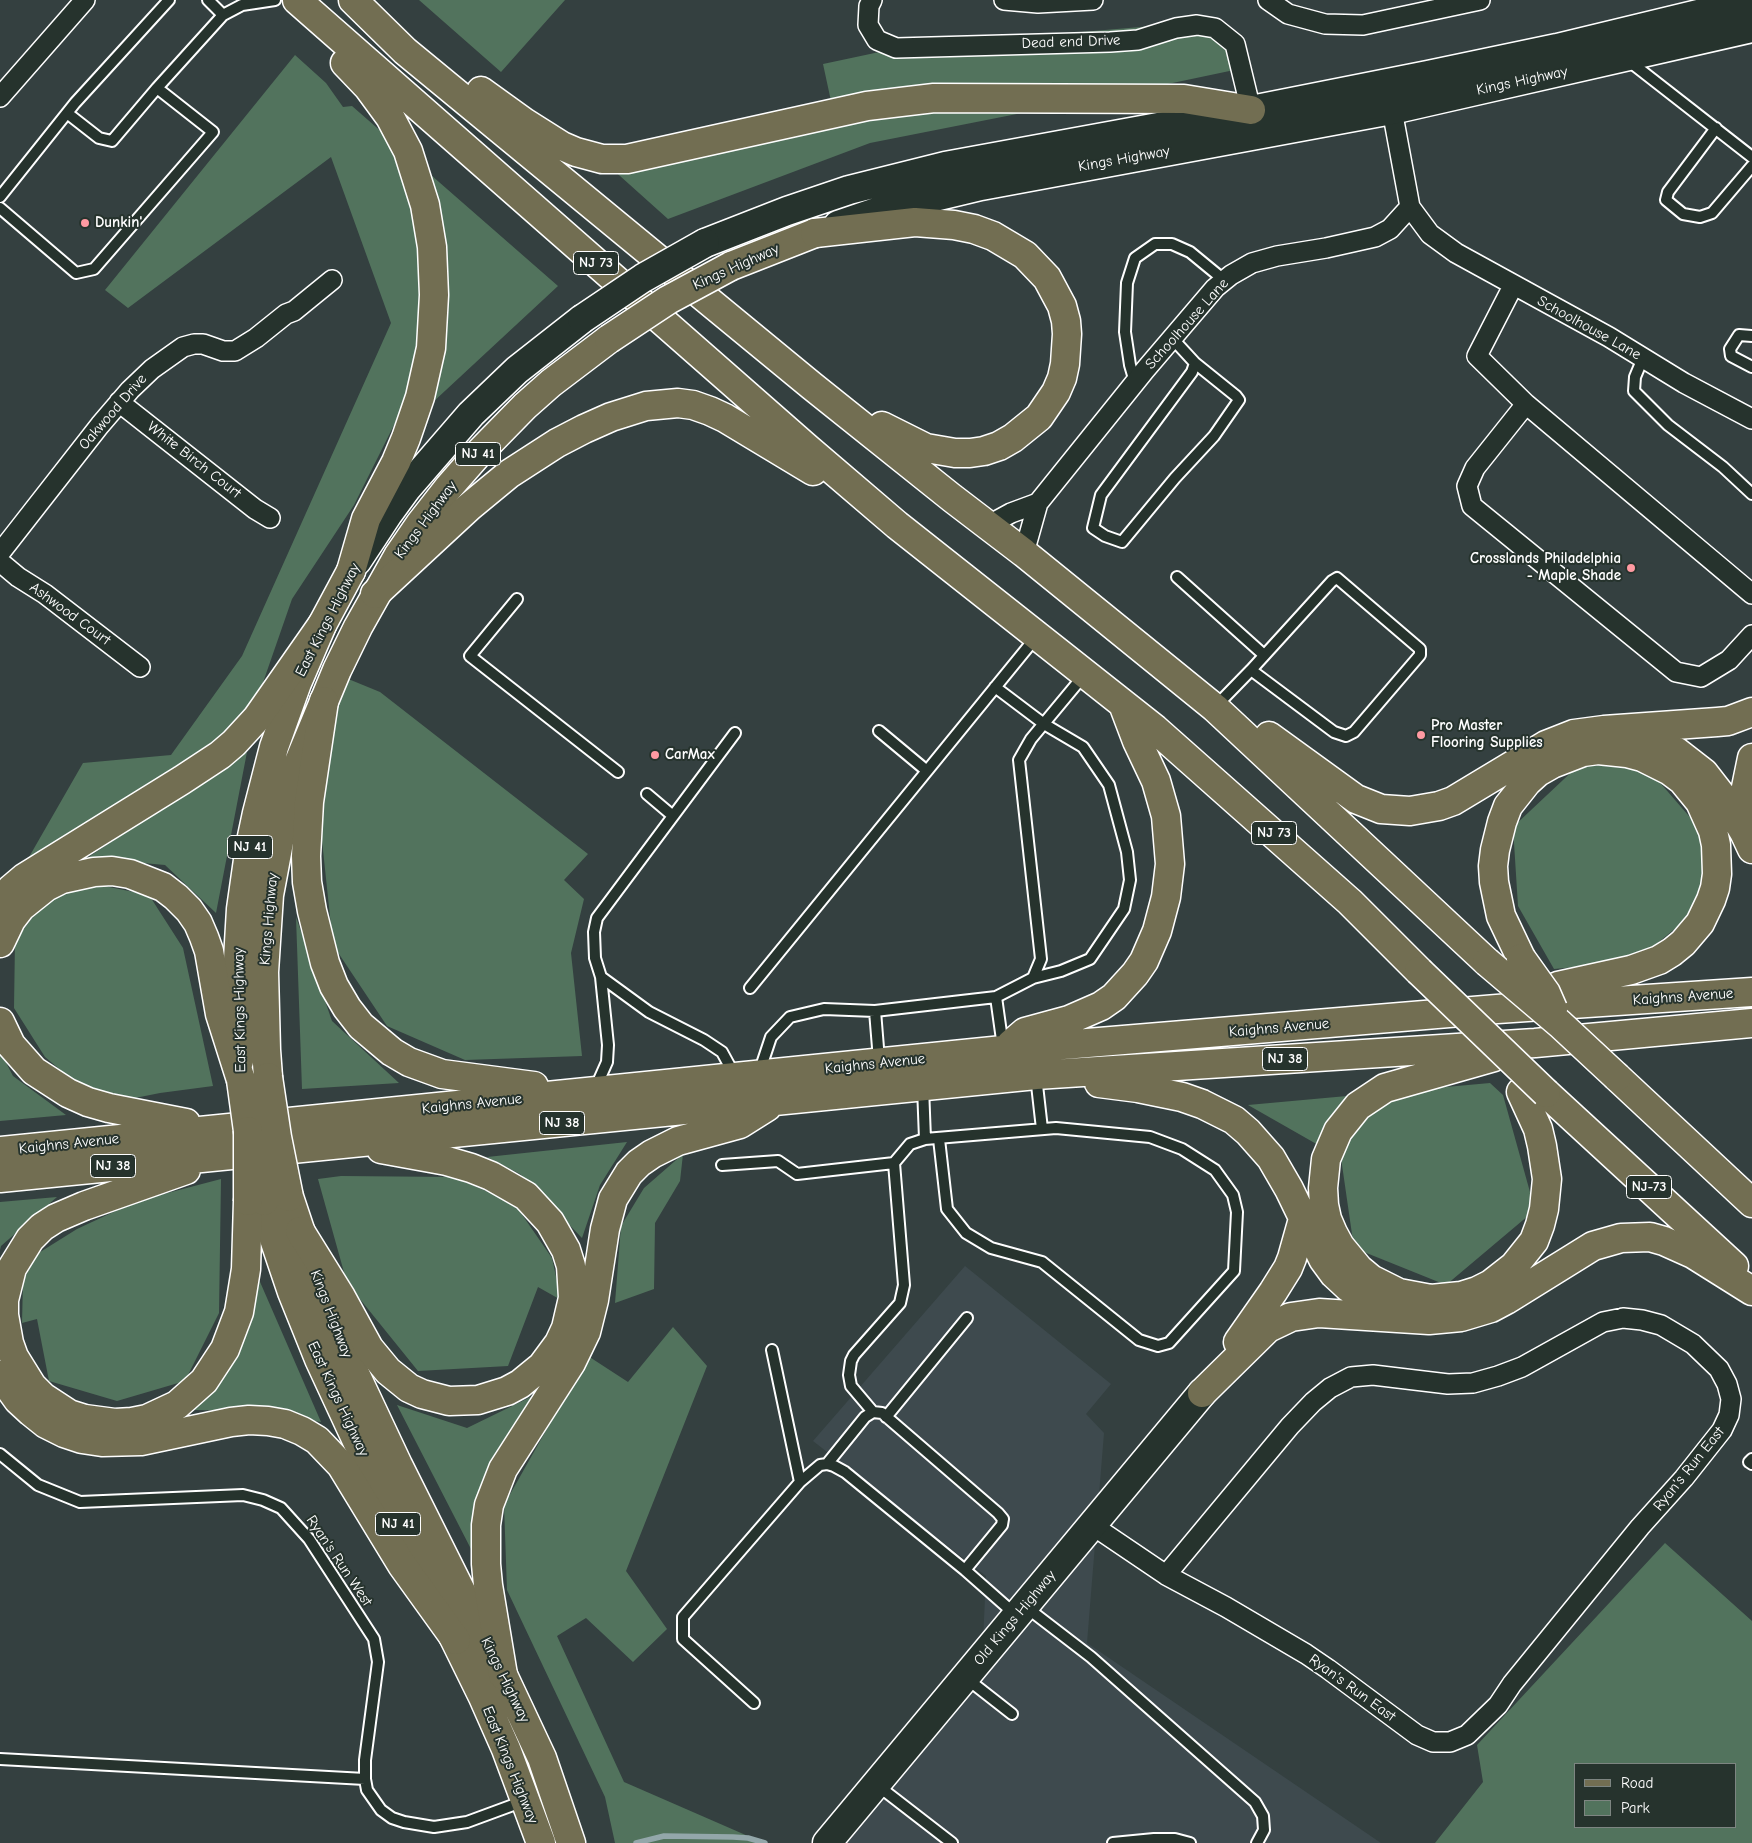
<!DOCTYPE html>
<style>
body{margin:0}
#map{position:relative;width:1752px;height:1843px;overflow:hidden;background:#344040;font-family:"Comic Neue",sans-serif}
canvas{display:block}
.legend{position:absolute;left:1574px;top:1763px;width:162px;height:65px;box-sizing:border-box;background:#26332d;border:1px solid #7d8581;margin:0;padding:6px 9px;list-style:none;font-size:15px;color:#fff}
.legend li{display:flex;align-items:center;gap:10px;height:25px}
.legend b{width:25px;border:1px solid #7d8581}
</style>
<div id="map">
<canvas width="1752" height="1843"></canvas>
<ul class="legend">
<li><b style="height:6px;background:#726e52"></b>Road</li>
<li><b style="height:14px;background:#52735d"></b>Park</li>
</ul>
</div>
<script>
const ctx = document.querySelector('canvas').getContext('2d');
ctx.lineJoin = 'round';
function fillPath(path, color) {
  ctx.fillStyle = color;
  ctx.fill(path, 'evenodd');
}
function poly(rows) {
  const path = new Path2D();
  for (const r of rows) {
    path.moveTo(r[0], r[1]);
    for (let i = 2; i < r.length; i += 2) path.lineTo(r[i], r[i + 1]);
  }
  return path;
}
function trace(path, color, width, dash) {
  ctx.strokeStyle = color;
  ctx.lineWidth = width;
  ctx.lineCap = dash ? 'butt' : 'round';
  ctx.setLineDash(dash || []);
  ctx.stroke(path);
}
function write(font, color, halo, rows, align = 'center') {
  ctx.font = font + ' "Comic Neue",sans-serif';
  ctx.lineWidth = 4;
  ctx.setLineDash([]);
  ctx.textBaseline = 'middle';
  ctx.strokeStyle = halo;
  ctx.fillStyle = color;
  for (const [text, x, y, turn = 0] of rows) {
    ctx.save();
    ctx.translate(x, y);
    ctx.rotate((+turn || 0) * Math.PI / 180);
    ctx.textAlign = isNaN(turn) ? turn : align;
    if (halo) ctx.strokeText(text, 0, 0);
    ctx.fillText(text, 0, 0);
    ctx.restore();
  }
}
const built = poly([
 [965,1266,1111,1384,1086,1414,1104,1433,1087,1643,1381,1843,835,1843,982,1663,986,1576,813,1441]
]);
const green = poly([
 [419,0,565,0,501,72],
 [1200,22,1236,48,1239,69,1163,85,1105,84,1103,97,870,143,668,219,610,167,834,115,823,64,903,47],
 [295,55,326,83,343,107,352,106,558,286,432,403,405,403,354,505,292,599,259,694,243,726,21,871,83,763,171,755,242,656,391,323,331,157,128,308,105,290],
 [341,676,380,692,588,854,564,880,584,899,571,953,582,1056,465,1060,387,1026,333,945,317,793],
 [247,752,216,913,165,865,87,858],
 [1580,764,1649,770,1708,838,1699,909,1638,959,1623,963,1554,969,1518,906,1513,827],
 [89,883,149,895,183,948,213,1086,160,1093,130,1099,77,1084,45,1057,14,1008,15,941,44,902],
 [296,917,332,1021,399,1083,302,1089],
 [0,1051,13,1076,66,1115,0,1121],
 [1490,1083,1503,1095,1535,1210,1446,1285,1354,1248,1341,1158,1248,1105],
 [627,1142,600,1185,582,1238,520,1174,487,1157],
 [683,1154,680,1181,655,1223,654,1289,615,1303,621,1226,644,1188],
 [341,1176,453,1177,514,1203,552,1258,561,1300,538,1287,508,1366,418,1371,347,1283,318,1179],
 [221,1179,219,1313,185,1381,117,1401,49,1381,37,1319,22,1323,23,1281,37,1254,77,1229,137,1201],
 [57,1197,1,1246,0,1250,0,1202],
 [257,1275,321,1422,251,1411,194,1410,240,1351],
 [673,1327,707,1366,626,1571,667,1629,633,1662,586,1618,557,1636,624,1782,764,1843,615,1843,605,1797,507,1590,504,1505,588,1356,628,1382],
 [547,1389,482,1481,471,1549,397,1405,467,1428],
 [1665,1543,1752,1621,1752,1843,1435,1843,1483,1782,1477,1745],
 [1736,1764,1736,1827,1576,1827,1576,1764]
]);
const stream = poly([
 [636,1843,664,1836,733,1837,748,1838,765,1843]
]);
const lane = poly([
 [208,0,223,15],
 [1629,61,1752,157],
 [67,113,99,138,112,141,157,88],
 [1716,128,1668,192,1666,200,1683,214,1700,217,1712,213,1752,166],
 [0,197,75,103,169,0],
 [0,208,76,273,94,269,213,132,157,88,223,15,242,5,275,0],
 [1752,336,1739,335,1730,349,1731,356,1752,367],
 [1172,338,1195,363,1192,372,1101,495,1093,528,1105,536,1122,542,1175,478,1214,436,1239,400,1236,396,1195,363],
 [1643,358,1635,377,1634,391,1668,425,1723,467,1752,494],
 [1135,382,1130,365,1125,332,1127,283,1135,258,1155,244,1172,244,1190,252,1224,280],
 [1177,577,1264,655],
 [517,599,470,656,618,772],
 [995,687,1044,724,1083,747,1109,785,1127,852,1130,880,1124,909,1090,959,1061,971,1033,978],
 [1215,707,1251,670,1334,732,1346,736,1354,732,1420,655,1420,649,1337,578,1332,581,1251,670],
 [879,731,927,771],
 [647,794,673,816],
 [601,977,649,1012,704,1040,722,1052,734,1074],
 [750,988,1037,636],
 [1003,1047,996,997,1033,978,1041,959,1019,760,1031,739,1085,674],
 [879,1060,875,1011,996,997],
 [759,1073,771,1037,790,1017,824,1009,875,1011],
 [1036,1076,1042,1129],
 [923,1087,925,1139],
 [595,1089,607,1062,608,1045,601,977,595,958,594,932,597,918,735,733],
 [722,1165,778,1161,797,1174,894,1163],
 [772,1350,800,1482],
 [873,1412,851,1386,849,1375,851,1361,854,1355,900,1303,904,1285,894,1163,910,1144,925,1139,1056,1128,1150,1137,1182,1149,1215,1170,1233,1195,1237,1212,1234,1271,1169,1343,1158,1346,1139,1340,1042,1262,991,1248,966,1233,947,1209,939,1139],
 [886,1417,967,1318],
 [0,1454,38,1485,80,1502,243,1495,263,1500,281,1508,309,1539,374,1639,378,1662,365,1760,365,1779,367,1790,381,1810,392,1818,404,1822,434,1827,467,1822,524,1801],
 [1752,1459,1749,1462,1752,1464],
 [827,1464,865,1417,873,1412,882,1413,998,1513,1003,1519,1002,1525,965,1570],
 [1026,1607,1091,1657,1255,1802,1263,1816,1264,1830,1257,1843],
 [966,1678,1012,1714],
 [754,1703,683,1639,683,1617,800,1482,820,1465,827,1464,834,1466,845,1472,965,1570,1016,1615],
 [0,1759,365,1779],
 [877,1785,952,1843],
 [1113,1843,1154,1839,1175,1839,1190,1843]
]);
const street = poly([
 [872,0,869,6,868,25,877,40,896,48,1110,42,1138,40,1176,28,1197,25,1215,28,1235,44,1251,110],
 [1004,0,1038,3,1093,0],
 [1268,0,1288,14,1325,24,1363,25,1480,0],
 [0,97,85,0],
 [1410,207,1430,234,1456,253,1609,337,1684,383,1752,419],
 [1513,286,1477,356,1526,404,1752,594],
 [119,402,255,509,270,518],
 [1526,404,1475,468,1467,486,1472,506,1676,672,1701,677,1729,660,1752,635],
 [989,525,1011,513,1038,503],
 [0,553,100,425,130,390,152,369,183,347,194,344,203,344,223,351,235,351,256,338,286,314,294,311,332,280],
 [1024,553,1038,503,1145,370,1215,288,1231,275,1252,263,1277,256,1326,248,1375,237,1390,229,1410,207,1392,110],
 [0,562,18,577,45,594,140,667],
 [1623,1318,1642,1320,1661,1325,1693,1344,1719,1369,1727,1384,1731,1399,1729,1415,1722,1430,1684,1478,1640,1527,1512,1684,1498,1705,1467,1735,1450,1742,1433,1742,1417,1735,1328,1669,1306,1654,1226,1607,1166,1575,1290,1426,1313,1402,1330,1388,1351,1377,1373,1375,1448,1384,1473,1383,1498,1376,1522,1367,1603,1322,1623,1318],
 [1092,1525,1166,1575]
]);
const secondary = poly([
 [838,225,885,209,981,186,1392,110,1752,28],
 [705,243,787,211,849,190,945,166,1251,110,1428,75,1557,48,1752,1],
 [357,561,388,514,407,488,471,414,517,370,582,319],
 [827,1843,1202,1393]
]);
const primary = poly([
 [731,266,815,233],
 [239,1061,237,976,241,909,250,846,257,813,274,747,297,683,322,625,351,571],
 [268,1077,266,1050,264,972,269,895,287,800,296,769,337,670,358,627,398,556,420,524,449,487,477,455,525,406,551,383,609,339],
 [289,1197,314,1272,350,1363,398,1465,503,1675,542,1758,571,1843],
 [264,1201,271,1230,292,1292,319,1359,357,1441,483,1697,506,1749,541,1843]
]);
const highway = poly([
 [297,0,807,448,897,525,1155,729,1350,902,1419,971],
 [353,0,405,51,812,386,952,498,1024,553,1215,708,1487,962],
 [345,63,368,87,390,117,408,151,425,205,432,247,434,295,431,348,420,397,406,438,396,462,366,519,351,571],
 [481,91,524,122,562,146,576,152,602,159,627,159,867,106,934,98,1184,99,1251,110],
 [815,233,915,222,954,225,974,229,993,236,1025,255,1047,278,1062,306,1066,321,1067,334,1065,364,1062,378,1056,392,1039,417,1013,438,999,446,984,451,970,453,955,453,926,448,882,426],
 [375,594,469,507,509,474,557,443,584,429,611,417,646,406,678,403,693,405,710,411,725,418,813,471],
 [324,701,309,802,306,856,307,882,312,911,325,963,334,986,347,1008,361,1026,392,1052,409,1062,442,1074,534,1086],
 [1630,732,1643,736,1677,752,1704,773,1725,800,1744,832,1752,849],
 [1269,736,1356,799,1381,809,1410,811,1439,806,1453,801,1546,745,1574,734,1604,730,1717,722,1728,721,1752,712],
 [1744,832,1744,797,1752,758],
 [0,902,11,889,24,878,182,780,220,755,234,743,257,718,322,625],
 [0,943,11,920,21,907,46,887,62,879,94,872,112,871,130,874,163,887,176,897,189,910,198,923,204,937,209,951,220,1014,241,1080],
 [1521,958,1501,916,1494,882,1493,866,1495,850,1502,822,1508,806,1527,782,1538,772,1552,764,1583,752,1598,750,1627,753,1642,757,1670,771,1682,780,1700,802,1713,831,1716,845,1717,874,1715,888,1711,900,1700,923,1683,943,1672,952,1659,960,1631,970,1558,986,1526,998],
 [0,1022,11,1045,34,1071,68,1093,88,1102,109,1108,186,1123],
 [1011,1044,1025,1032,1069,1020,1101,1006,1114,997,1135,974,1144,961,1157,931,1166,897,1170,864,1166,816,1156,781,1137,741,1123,704],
 [1494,1057,1385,1088,1358,1106,1338,1131,1326,1159,1323,1188,1324,1205,1327,1219,1333,1233,1340,1246,1359,1269,1371,1279,1399,1293,1431,1299,1461,1296,1477,1291,1491,1284,1514,1266,1534,1241,1540,1225,1544,1209,1547,1179,1542,1146,1538,1129,1521,1092],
 [1617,1077,1752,1203],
 [1099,1083,1138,1088,1182,1097,1202,1104,1234,1120,1248,1132,1271,1158,1289,1189,1323,1259,1334,1274,1348,1287,1363,1297,1377,1305,1397,1313],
 [1546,1093,1734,1266],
 [0,1151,1003,1050,1497,1009,1752,992],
 [186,1170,84,1206,56,1218,42,1227,30,1239,12,1268,4,1300,4,1315,9,1343,14,1357,32,1386,43,1397,69,1414,85,1419,115,1423,132,1422,147,1419,177,1405,204,1381,225,1349,239,1312,246,1269,248,1201],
 [0,1178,1036,1075,1535,1043,1752,1023],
 [300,1231,341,1297,369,1348,388,1371,409,1388,422,1394,449,1401,478,1400,507,1391,520,1384,542,1366,559,1343,566,1328,573,1298,571,1266,566,1250,550,1222,526,1196,491,1176,471,1168,447,1161,381,1149],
 [1238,1342,1273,1292,1288,1268,1292,1258,1303,1219],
 [0,1375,18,1400,31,1412,46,1424,64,1433,82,1439,102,1442,141,1441,231,1422,249,1420,268,1421,285,1424,302,1431,317,1440,341,1465,402,1565,456,1640],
 [1202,1393,1268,1328,1291,1317,1319,1313,1429,1320,1461,1317,1491,1308,1506,1300,1593,1246,1621,1238,1650,1237,1664,1241,1693,1254,1752,1291],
 [503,1675,488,1585,486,1564,486,1525,489,1505,503,1469,571,1363,586,1332,594,1300,605,1229,613,1199,629,1173,639,1163,652,1154,678,1141,740,1124,767,1107]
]);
const secondaryBridge = poly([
 [582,319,643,278,705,243]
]);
const primaryBridge = poly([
 [609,339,668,300,731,266],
 [268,1077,277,1137,289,1197],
 [241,1080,248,1131,264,1201]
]);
const highwayBridge = poly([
 [1521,958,1546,993,1553,1009],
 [1487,962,1560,1024,1617,1077],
 [1419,971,1546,1093],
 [248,1201,248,1131]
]);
const markers = [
 [85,223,5,"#ff9aa2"],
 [1631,568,5,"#ff9aa2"],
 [1421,735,5,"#ff9aa2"],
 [655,755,5,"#ff9aa2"]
];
const shields = [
 [596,263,45],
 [478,454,45],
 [1274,833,45],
 [250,847,45],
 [1285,1059,45],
 [562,1123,45],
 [113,1166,45],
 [1649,1187,45],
 [398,1524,45]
];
const shieldNames = [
 ["NJ 73",596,263],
 ["NJ 41",478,454],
 ["NJ 73",1274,833],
 ["NJ 41",250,847],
 ["NJ 38",1285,1059],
 ["NJ 38",562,1123],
 ["NJ 38",113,1166],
 ["NJ-73",1649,1187],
 ["NJ 41",398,1524]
];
const streetNames = [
 ["Dead end Drive",1071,42,-2],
 ["Kings Highway",1522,81,-12],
 ["Kings Highway",1124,159,-10],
 ["Kings Highway",736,267,-24],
 ["Schoolhouse Lane",1187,324,-48],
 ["Schoolhouse Lane",1589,328,29],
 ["Oakwood Drive",113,412,-49],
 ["White Birch Court",194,460,38],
 ["Kings Highway",426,520,-53],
 ["Ashwood Court",70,614,36],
 ["East Kings Highway",328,620,-63],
 ["Kings Highway",269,919,-85],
 ["Kaighns Avenue",1683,997,-4],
 ["East Kings Highway",240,1010,-91],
 ["Kaighns Avenue",1279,1028,-5],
 ["Kaighns Avenue",875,1064,-6],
 ["Kaighns Avenue",472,1104,-6],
 ["Kaighns Avenue",69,1144,-6],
 ["Kings Highway",331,1314,69],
 ["East Kings Highway",338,1399,65],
 ["Ryan's Run East",1689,1469,-51],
 ["Ryan's Run West",339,1561,56],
 ["Old Kings Highway",1015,1618,-50],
 ["Kings Highway",505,1680,64],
 ["Ryan's Run East",1352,1688,36],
 ["East Kings Highway",510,1765,68]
];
const poiNames = [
 ["Dunkin'",95,223],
 ["Crosslands Philadelphia",1621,559,"right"],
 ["- Maple Shade",1621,576,"right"],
 ["Pro Master",1431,726],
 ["Flooring Supplies",1431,743],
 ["CarMax",665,755]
];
fillPath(built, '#3e4a4e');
fillPath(green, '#52735d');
trace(stream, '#93a7aa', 5.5);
trace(lane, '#fff', 14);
trace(street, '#fff', 22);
trace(secondary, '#fff', 31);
trace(primary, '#fff', 31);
trace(highway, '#fff', 31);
trace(lane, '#26332d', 10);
trace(street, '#26332d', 19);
trace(secondary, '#26332d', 28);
trace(primary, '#726e52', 28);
trace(highway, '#726e52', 28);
trace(secondaryBridge, '#fff', 31, []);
trace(primaryBridge, '#fff', 31, []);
trace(highwayBridge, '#fff', 31, []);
trace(secondaryBridge, '#26332d', 28);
trace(primaryBridge, '#726e52', 28);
trace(highwayBridge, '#726e52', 28);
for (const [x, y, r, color] of markers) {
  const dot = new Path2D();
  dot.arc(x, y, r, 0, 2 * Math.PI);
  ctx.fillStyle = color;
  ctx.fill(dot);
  trace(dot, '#26332d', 2);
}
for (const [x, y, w] of shields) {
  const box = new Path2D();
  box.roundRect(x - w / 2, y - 11.5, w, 23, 4);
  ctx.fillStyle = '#26332d';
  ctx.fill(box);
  trace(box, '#fff', 1);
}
write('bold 14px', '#fff', null, shieldNames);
write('15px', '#fff', '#26332d', streetNames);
write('bold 15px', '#fff', '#26332d', poiNames, 'left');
</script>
